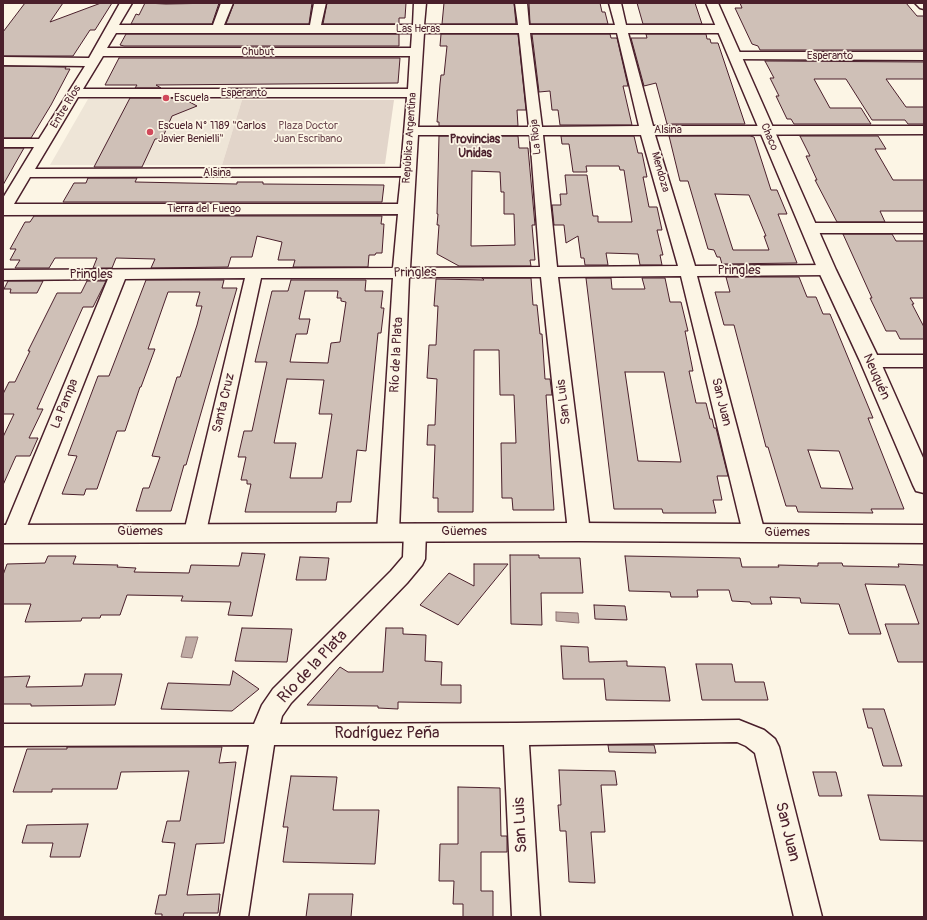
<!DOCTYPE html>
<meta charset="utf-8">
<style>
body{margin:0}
#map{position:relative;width:927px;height:920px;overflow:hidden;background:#fcf5e5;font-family:Pangolin,sans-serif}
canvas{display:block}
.frame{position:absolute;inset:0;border:4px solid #4a1f2b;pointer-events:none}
</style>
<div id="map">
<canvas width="927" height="920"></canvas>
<div class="frame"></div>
</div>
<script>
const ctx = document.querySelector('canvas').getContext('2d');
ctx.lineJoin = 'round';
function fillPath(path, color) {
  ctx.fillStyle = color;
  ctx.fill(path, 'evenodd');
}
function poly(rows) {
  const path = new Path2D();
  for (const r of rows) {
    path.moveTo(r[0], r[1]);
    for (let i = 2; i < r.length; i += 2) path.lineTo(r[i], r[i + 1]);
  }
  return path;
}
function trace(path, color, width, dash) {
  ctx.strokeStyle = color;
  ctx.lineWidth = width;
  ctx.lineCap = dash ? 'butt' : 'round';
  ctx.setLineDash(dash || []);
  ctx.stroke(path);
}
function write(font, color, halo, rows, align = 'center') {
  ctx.font = font + ' Pangolin,sans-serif';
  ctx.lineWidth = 3.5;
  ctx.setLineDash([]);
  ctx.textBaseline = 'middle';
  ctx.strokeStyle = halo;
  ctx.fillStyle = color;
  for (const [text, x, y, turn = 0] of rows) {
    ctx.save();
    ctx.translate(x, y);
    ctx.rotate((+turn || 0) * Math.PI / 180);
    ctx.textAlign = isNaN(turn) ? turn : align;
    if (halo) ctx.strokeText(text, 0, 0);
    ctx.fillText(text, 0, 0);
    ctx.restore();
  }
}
const built = poly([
 [88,99,242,100,222,165,50,165]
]);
const green = poly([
 [242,100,394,100,385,164,222,165]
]);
const water = poly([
 [556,612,578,613,579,623,556,621,556,612],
 [186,637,198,637,192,658,181,657,186,637]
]);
const building = poly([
 [25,3,63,3,50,22,101,3,112,3,95,30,90,30,73,56,3,56,3,32,25,3],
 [145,3,166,4,219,3,212,24,131,24,136,14,139,15,145,3],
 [234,3,312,3,309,24,226,24,234,3],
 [327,3,406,3,405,18,399,18,399,24,323,24,327,3],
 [444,3,514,3,516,24,442,24,444,3],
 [529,3,600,3,602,12,605,12,608,24,530,24,529,3],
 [637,3,695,3,702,24,643,24,637,3],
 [740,3,906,3,917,16,924,16,924,50,760,50,758,46,752,44,735,8,742,8,740,3],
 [126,34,399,34,399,46,124,46,120,45,126,34],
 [441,34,518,34,526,110,517,110,518,126,439,126,439,122,437,122,440,84,441,75,444,75,447,46,440,46,441,34],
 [532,34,610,34,611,38,617,38,628,86,623,86,632,125,560,125,558,110,552,110,550,91,539,92,532,34],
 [646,34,706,34,707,39,710,39,711,43,718,43,745,124,667,124,656,83,644,86,631,38,647,38,646,34],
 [119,58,400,58,398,83,156,85,161,88,135,88,137,85,105,85,119,58],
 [765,61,924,62,924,79,886,79,906,107,924,107,924,124,908,124,905,120,872,120,846,79,814,79,830,108,861,108,871,124,794,124,791,119,787,119,776,96,779,96,770,78,774,78,765,61],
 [3,66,66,67,65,69,70,69,51,105,31,138,3,138,3,66],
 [130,98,182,98,197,106,172,116,162,139,155,139,142,167,94,167,130,98],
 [439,136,518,136,519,148,528,148,535,225,532,225,535,260,530,260,531,266,459,266,437,254,439,225,437,225,438,214,437,214,439,136],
 [472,171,500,172,501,192,504,192,504,214,514,214,515,245,471,246,472,171],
 [561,136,634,136,638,153,642,153,647,177,643,177,649,207,657,207,662,230,657,230,663,255,660,255,662,265,640,265,638,254,606,253,608,265,585,265,584,258,581,258,578,236,566,243,564,225,554,225,552,205,561,205,560,194,567,194,565,175,587,175,593,216,598,216,598,222,632,222,624,170,620,170,619,166,586,166,587,172,573,172,569,144,562,144,561,136],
 [669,136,750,136,754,137,771,190,777,190,787,214,778,214,797,263,722,264,720,257,717,257,714,250,708,249,688,181,680,181,669,136],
 [715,194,749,195,766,236,764,236,769,250,733,250,715,194],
 [800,136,878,136,886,149,875,149,893,180,924,180,924,211,880,211,885,222,837,222,815,180,817,180,806,156,810,156,800,136],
 [3,148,24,148,3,185,3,148],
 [88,178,137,178,135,182,237,184,237,182,263,182,263,184,384,185,382,202,63,202,74,183,86,183,88,178],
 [34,216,382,216,381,224,384,224,382,253,376,253,375,255,369,255,368,267,293,267,295,260,278,260,282,242,257,236,252,257,231,257,228,267,151,268,155,259,116,258,112,268,93,268,97,258,55,258,49,268,15,268,20,260,10,260,16,249,10,249,25,222,30,222,34,216],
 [843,234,892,234,896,241,924,241,924,298,910,298,914,304,912,304,924,327,924,339,900,339,896,331,886,331,870,298,872,298,843,234],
 [726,277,799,277,807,297,816,297,823,314,830,314,873,418,868,418,904,509,871,509,873,513,798,512,796,506,786,506,768,447,766,447,734,325,724,325,715,292,730,292,726,277],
 [808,450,839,451,853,489,821,488,808,450],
 [482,278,531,278,533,305,537,305,540,334,542,334,545,379,550,379,552,395,546,395,554,510,513,510,512,498,502,498,501,443,516,443,514,395,500,395,499,350,474,350,473,512,438,512,438,498,433,498,435,445,427,445,428,425,435,425,437,379,427,378,429,345,436,345,438,306,434,306,436,279,484,280,482,278],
 [586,278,611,278,612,289,645,289,642,278,665,278,670,302,681,302,688,331,685,331,693,371,689,371,696,403,706,403,710,419,712,419,714,428,716,428,728,476,717,476,722,500,713,500,716,513,663,513,662,509,614,509,586,278],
 [625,372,664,372,681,462,638,461,625,372],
 [146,280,224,280,222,288,237,288,186,465,184,465,171,511,136,511,143,488,149,488,160,457,152,456,177,377,180,377,197,325,202,306,196,306,200,292,168,292,148,349,155,349,141,387,140,387,125,431,117,431,97,489,86,489,84,495,62,494,77,456,68,455,81,421,98,376,109,376,146,280],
 [291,280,366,280,365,291,383,291,381,308,384,308,381,333,378,333,366,451,357,450,351,502,337,502,336,512,245,512,251,484,247,484,247,480,241,480,246,457,238,457,244,431,252,431,267,362,255,362,272,291,288,291,291,280],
 [305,291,338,291,337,298,341,298,341,301,346,302,340,342,331,343,328,363,290,362,296,334,307,334,310,319,299,319,305,291],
 [287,379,324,380,319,414,332,414,322,478,290,478,296,443,274,443,287,379],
 [8,281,43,281,37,293,10,293,11,289,4,289,8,281],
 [87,281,106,281,93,307,83,307,37,409,43,409,29,438,38,438,30,456,16,456,3,485,3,437,14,414,3,414,3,394,9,382,15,382,30,351,28,351,57,293,81,293,87,281],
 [242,553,265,554,252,616,228,615,231,602,181,601,183,596,127,595,120,615,101,615,100,618,82,618,81,621,25,622,31,604,3,604,3,575,7,564,45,563,48,556,76,556,73,564,118,565,117,567,136,568,134,572,189,573,191,565,239,566,242,553],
 [510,555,539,555,539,558,580,558,583,593,541,593,542,625,511,624,510,555],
 [625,556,740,558,742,567,779,567,778,565,818,566,818,563,842,563,843,566,899,567,898,564,924,565,924,662,898,662,885,624,919,624,905,585,865,584,881,634,849,634,839,604,801,603,800,598,770,597,772,604,751,604,750,602,732,601,729,590,697,590,698,597,671,597,670,592,629,591,625,556],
 [300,557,329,558,326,580,296,580,300,557],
 [474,564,508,564,458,625,420,605,449,573,474,586,474,564],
 [594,605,625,606,627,620,595,619,594,605],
 [242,628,292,629,287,662,235,661,242,628],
 [386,628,403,628,403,634,426,635,425,661,442,662,441,685,461,685,461,703,398,702,398,709,378,708,378,706,307,705,340,667,348,672,383,672,386,628],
 [561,646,588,647,589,662,627,661,627,666,665,667,670,701,606,700,604,679,563,679,561,646],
 [696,664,732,664,735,682,764,682,768,700,702,700,696,664],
 [233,671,259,689,232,711,161,709,168,683,230,685,233,671],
 [85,674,122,674,115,705,31,706,31,704,3,704,3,677,30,676,26,687,82,686,85,674],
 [863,709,884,709,902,766,883,766,872,728,868,728,863,709],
 [608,745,654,745,656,753,609,752,608,745],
 [67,747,222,747,219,763,236,762,224,843,196,844,187,895,220,894,218,913,184,913,183,917,162,917,162,914,155,914,159,895,166,895,175,843,162,842,167,821,180,821,189,771,121,772,117,789,52,789,52,792,13,792,27,749,67,749,67,747],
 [559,770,615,771,617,785,601,785,605,832,591,832,595,883,569,882,566,831,560,831,558,805,561,805,559,770],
 [813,772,836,772,842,796,819,796,813,772],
 [291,776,337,777,333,810,379,810,375,864,283,862,288,827,283,827,291,776],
 [458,787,500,788,501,836,507,836,507,852,481,852,481,891,493,891,493,917,463,917,463,904,453,904,454,881,439,881,440,844,458,844,458,787],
 [868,795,924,796,924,841,880,840,868,795],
 [88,824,80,857,50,857,53,843,22,843,27,825,88,824],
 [309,894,353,894,351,917,306,917,309,894]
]);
const street = poly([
 [120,3,132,3,119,25,213,25,221,3,233,3,224,25,310,25,314,3,326,3,321,25,413,25,414,3,426,3,424,25,518,25,515,3,527,3,529,25,615,25,609,3,621,3,626,25,723,25,727,27,729,29,727,31,723,33,628,33,653,126,924,126,924,134,655,135,695,266,827,265,833,267,835,270,833,273,827,275,697,276,765,533,762,539,754,541,746,539,743,533,681,276,558,277,590,532,587,538,579,540,571,538,568,532,541,277,409,277,399,532,396,538,388,540,380,538,377,532,393,278,261,278,206,532,203,538,195,540,187,538,184,532,245,278,125,279,24,534,21,540,13,542,5,540,3,532,108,279,3,280,3,270,393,268,398,214,3,215,3,198,34,147,3,147,3,139,39,139,85,66,3,65,3,57,89,58,120,3],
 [116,33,412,33,411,48,107,48,116,33],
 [424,33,519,33,529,127,418,127,424,33],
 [530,33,617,33,639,126,542,127,530,33],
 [103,56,410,56,408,89,83,89,103,56],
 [78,97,407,97,401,168,35,169,78,97],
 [418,135,530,135,540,267,410,268,418,135],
 [543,135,641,135,678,266,557,267,543,135],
 [401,176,398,204,14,204,30,177,401,176],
 [915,3,924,3,924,9,920,8,915,3],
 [735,52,924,52,924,60,731,59,729,56,731,53,735,52],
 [809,223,924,223,924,233,809,233,804,231,801,228,804,225,809,223],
 [870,355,924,355,924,367,870,367,864,365,861,361,864,357,870,355],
 [415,524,423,526,426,532,425,559,422,565,407,583,291,703,282,716,280,724,516,723,739,720,764,730,775,739,779,747,822,917,794,917,755,753,746,746,737,742,529,745,540,917,512,917,504,745,274,745,248,917,220,917,249,745,3,746,3,724,254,724,262,705,273,689,391,571,403,557,404,532,407,526,415,524]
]);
const secondary = poly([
 [706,3,718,3,836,270,880,361,924,460,924,493,916,491,913,485,860,361,818,270,706,3],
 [579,523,924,525,924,543,579,541,3,543,3,525,579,523]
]);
const markers = [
 [166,98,4,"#d1495b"],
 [150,132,4,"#d1495b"]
];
const farStreetnames = [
 ["Las Heras",418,29],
 ["Chubut",258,52],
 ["Esperanto",830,56],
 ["Esperanto",244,93],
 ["Entre Ríos",66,107,-59],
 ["Alsina",668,130],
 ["La Rioja",536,137,-96],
 ["Chaco",769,137,67],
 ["República Argentina",410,138,-86],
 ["Mendoza",660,172,74],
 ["Alsina",217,173],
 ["Tierra del Fuego",204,209]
];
const farPoinames = [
 ["Escuela",174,98],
 ["Escuela N° 1189 \"Carlos",158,126],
 ["Javier Benielli\"",158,139]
];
const farParknames = [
 ["Plaza Doctor",308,126],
 ["Juan Escribano",308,139]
];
const farNeighbourhoodnames = [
 ["Provincias",475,140],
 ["Unidas",475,154]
];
const streetNames = [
 ["Pringles",739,271],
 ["Pringles",415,273,-1],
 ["Pringles",91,275],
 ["Río de la Plata",397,355,-87],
 ["Neuquén",876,377,66],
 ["San Luis",564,402,-97],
 ["San Juan",721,402,76],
 ["Santa Cruz",224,403,-77],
 ["La Pampa",65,404,-68],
 ["Güemes",140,532],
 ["Güemes",464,532],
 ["Güemes",787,533]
];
const nearStreetnames = [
 ["Río de la Plata",313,667,-47],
 ["Rodríguez Peña",387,734],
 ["San Luis",521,825,-93],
 ["San Juan",787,832,76]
];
fillPath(built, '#eee5d7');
fillPath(green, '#e2d5ca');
fillPath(water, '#c0aca5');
trace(water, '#917474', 1);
fillPath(building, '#cfc0b7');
trace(building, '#4a1f2b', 1);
trace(street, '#4a1f2b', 3);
trace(secondary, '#4a1f2b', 3);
fillPath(street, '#fcf5e5');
fillPath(secondary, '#fcf5e5');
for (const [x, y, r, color] of markers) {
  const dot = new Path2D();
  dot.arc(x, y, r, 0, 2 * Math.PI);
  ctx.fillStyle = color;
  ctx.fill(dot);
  trace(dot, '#fcf5e5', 1.5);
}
write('11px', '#4a1f2b', '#fcf5e5', farStreetnames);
write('11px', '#4a1f2b', '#fcf5e5', farPoinames, 'left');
write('11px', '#704c53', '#fcf5e5', farParknames);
write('bold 12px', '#4a1f2b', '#fcf5e5', farNeighbourhoodnames);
write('13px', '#4a1f2b', '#fcf5e5', streetNames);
write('16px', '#4a1f2b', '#fcf5e5', nearStreetnames);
</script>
